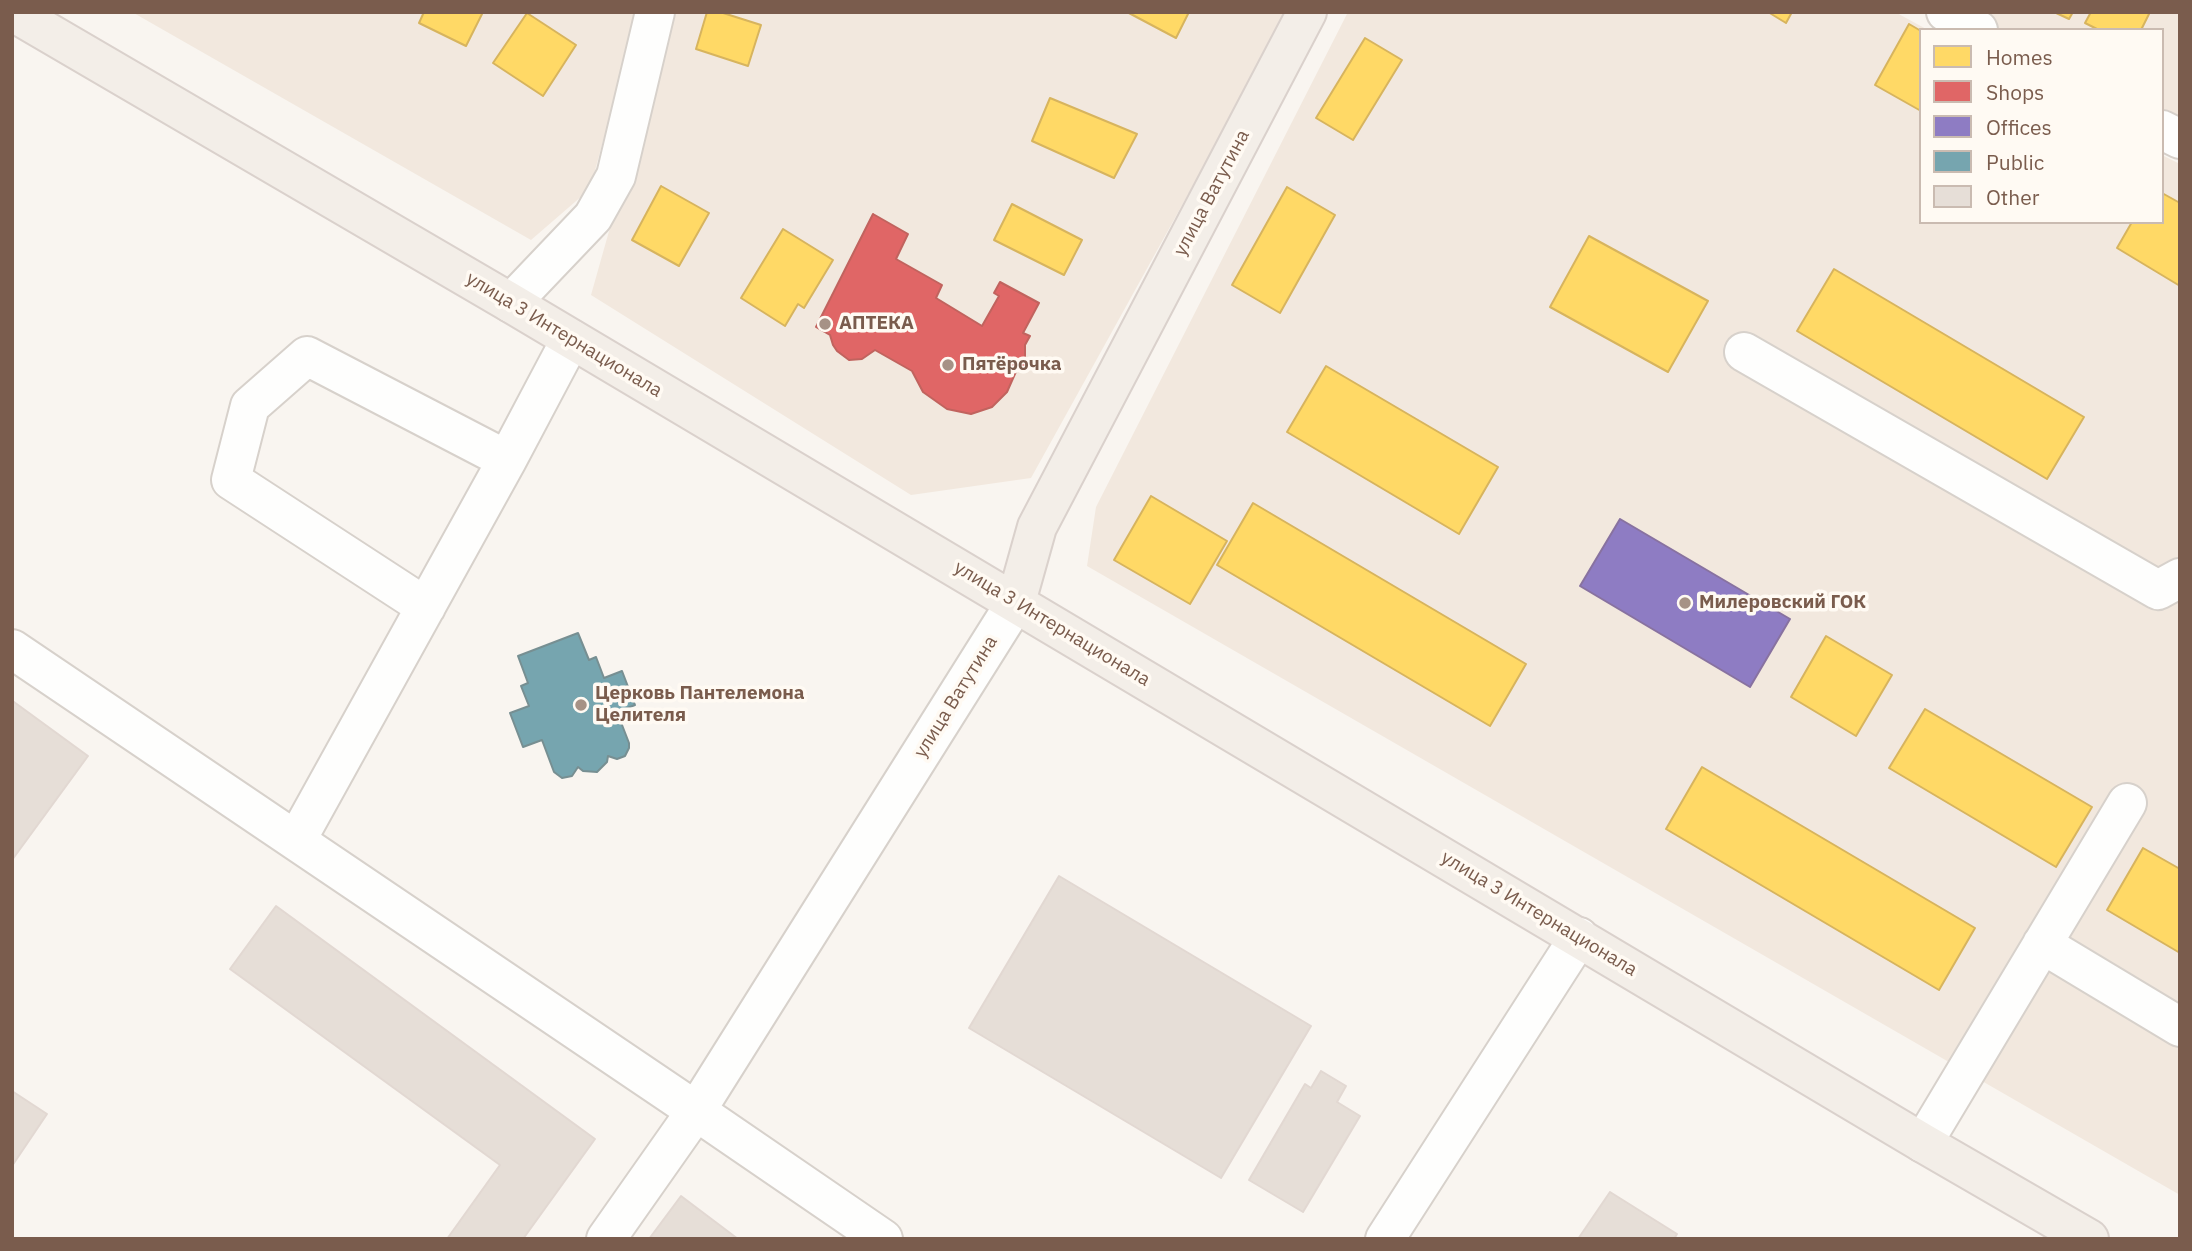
<!DOCTYPE html>
<meta charset="utf-8">
<style>
body{margin:0}
#map{position:relative;width:2192px;height:1251px;overflow:hidden;background:#f9f5f0;font-family:"IBM Plex Sans",sans-serif}
canvas{display:block}
.frame{position:absolute;inset:0;border:14px solid #7a5c4d;pointer-events:none}
.legend{position:absolute;left:1919px;top:28px;width:245px;height:196px;box-sizing:border-box;background:#fffaf3;border:2px solid #cabbb1;margin:0;padding:9px 12px;list-style:none;font-size:21px;color:#7a5c4d}
.legend li{display:flex;align-items:center;gap:14px;height:35px}
.legend b{width:35px;border:2px solid #cabbb1}
</style>
<div id="map">
<canvas width="2192" height="1251"></canvas>
<div class="frame"></div>
<ul class="legend">
<li><b style="height:19px;background:#ffd966"></b>Homes</li>
<li><b style="height:19px;background:#e06666"></b>Shops</li>
<li><b style="height:19px;background:#8e7cc3"></b>Offices</li>
<li><b style="height:19px;background:#76a5af"></b>Public</li>
<li><b style="height:19px;background:#e6ded7"></b>Other</li>
</ul>
</div>
<script>
const ctx = document.querySelector('canvas').getContext('2d');
ctx.lineJoin = 'round';
function fillPath(path, color) {
  ctx.fillStyle = color;
  ctx.fill(path, 'evenodd');
}
function poly(rows) {
  const path = new Path2D();
  for (const r of rows) {
    path.moveTo(r[0], r[1]);
    for (let i = 2; i < r.length; i += 2) path.lineTo(r[i], r[i + 1]);
  }
  return path;
}
function trace(path, color, width, dash) {
  ctx.strokeStyle = color;
  ctx.lineWidth = width;
  ctx.lineCap = dash ? 'butt' : 'round';
  ctx.setLineDash(dash || []);
  ctx.stroke(path);
}
function write(font, color, halo, rows, align = 'center') {
  ctx.font = font + ' "IBM Plex Sans",sans-serif';
  ctx.lineWidth = 7;
  ctx.setLineDash([]);
  ctx.textBaseline = 'middle';
  ctx.strokeStyle = halo;
  ctx.fillStyle = color;
  for (const [text, x, y, turn = 0] of rows) {
    ctx.save();
    ctx.translate(x, y);
    ctx.rotate((+turn || 0) * Math.PI / 180);
    ctx.textAlign = isNaN(turn) ? turn : align;
    if (halo) ctx.strokeText(text, 0, 0);
    ctx.fillText(text, 0, 0);
    ctx.restore();
  }
}
const residential = poly([
 [132,12,638,12,590,189,531,240],
 [663,12,1289,12,1031,478,911,495,591,295,624,178],
 [1348,12,1895,12,1928,30,1921,30,1921,222,2162,222,2162,155,2180,164,2180,1195,1087,566,1096,507],
 [1964,12,2180,12,2180,130,2162,120,2162,30,1996,30]
]);
const homes = poly([
 [424,12,483,12,466,46,419,23,424,12],
 [707,12,720,12,761,25,748,66,696,49,707,12],
 [1127,12,1189,12,1176,38,1127,12],
 [1768,12,1792,12,1786,23,1768,12],
 [2054,12,2073,12,2069,19,2054,12],
 [2091,12,2150,12,2141,30,2099,30,2085,23,2091,12],
 [527,13,576,45,543,96,493,63,527,13],
 [1909,24,1921,31,1921,111,1875,85,1909,24],
 [1365,38,1402,60,1353,140,1316,118,1365,38],
 [1050,98,1137,134,1114,178,1032,141,1050,98],
 [661,186,709,213,679,266,632,240,661,186],
 [1287,187,1335,215,1280,313,1232,285,1287,187],
 [2162,193,2180,203,2180,286,2117,248,2132,222,2162,222,2162,193],
 [1012,204,1082,240,1064,275,994,240,1012,204],
 [783,229,833,260,804,308,798,304,785,326,741,298,783,229],
 [1589,236,1708,301,1668,372,1550,307,1589,236],
 [1834,269,2084,417,2047,479,1797,331,1834,269],
 [1326,366,1498,467,1459,534,1287,432,1326,366],
 [1151,496,1227,541,1190,604,1114,560,1151,496],
 [1253,503,1526,664,1490,726,1217,565,1253,503],
 [1826,636,1892,675,1856,736,1791,697,1826,636],
 [1925,709,2092,807,2056,867,1889,768,1925,709],
 [1702,767,1975,928,1939,990,1666,829,1702,767],
 [2143,848,2180,869,2180,953,2107,910,2143,848]
]);
const shops = poly([
 [873,214,908,234,896,259,942,285,936,298,982,326,999,296,994,293,1000,282,1039,303,1023,333,1030,336,1025,345,1025,368,1018,367,1007,392,992,407,971,414,947,409,923,392,912,371,875,350,862,359,849,360,837,351,833,345,830,335,816,327,873,214]
]);
const offices = poly([
 [1620,519,1790,619,1750,687,1580,586,1620,519]
]);
const public = poly([
 [578,633,589,660,596,657,604,678,622,671,635,705,617,712,629,743,629,748,625,756,617,759,608,756,607,762,597,772,583,771,578,767,572,776,562,778,554,772,542,740,523,747,510,713,529,706,521,686,528,683,518,656,578,633]
]);
const building = poly([
 [14,702,88,756,12,860,12,704,14,702],
 [1059,876,1311,1026,1221,1178,969,1028,1059,876],
 [276,906,595,1139,523,1239,447,1239,500,1165,230,969,276,906],
 [1321,1071,1346,1086,1337,1102,1360,1116,1303,1212,1249,1180,1305,1084,1311,1088,1321,1071],
 [12,1091,47,1114,12,1166,12,1091],
 [1610,1192,1677,1234,1674,1239,1578,1239,1610,1192],
 [681,1196,738,1239,649,1239,681,1196]
]);
const minor = poly([
 [1946,12,1978,30],
 [2162,130,2180,139],
 [511,303,593,217,616,176,655,12],
 [1744,352,2158,590,2180,578],
 [426,607,231,480,250,406,307,356,507,460],
 [12,649,696,1111,883,1239],
 [296,841,507,460,571,339],
 [2042,944,2180,1027],
 [1923,1143,2127,803],
 [606,1239,696,1111,1016,602],
 [1385,1239,1579,937]
]);
const major = poly([
 [13,12,511,303,1923,1143,2089,1239],
 [1016,602,1037,527,1307,12]
]);
const markers = [
 [825,324,7,"#a69286"],
 [948,365,7,"#a69286"],
 [1685,603,7,"#a69286"],
 [581,705,7,"#a69286"]
];
const streetNames = [
 ["улица Ватутина",1212,193,-62],
 ["улица 3 Интернационала",564,335,31],
 ["улица 3 Интернационала",1052,624,31],
 ["улица Ватутина",956,697,-58],
 ["улица 3 Интернационала",1539,914,31]
];
const poiNames = [
 ["АПТЕКА",839,324],
 ["Пятёрочка",962,365],
 ["Милеровский ГОК",1699,603],
 ["Церковь Пантелемона",595,694],
 ["Целителя",595,716]
];
fillPath(residential, '#f2e8de');
fillPath(homes, '#ffd966');
trace(homes, '#d7b45e', 2);
fillPath(shops, '#e06666');
trace(shops, '#c1635e', 2);
fillPath(offices, '#8e7cc3');
trace(offices, '#8872a0', 2);
fillPath(public, '#76a5af');
trace(public, '#778f92', 2);
fillPath(building, '#e6ded7');
trace(building, '#e2d8d2', 2);
trace(minor, '#d7d1cb', 42);
trace(major, '#dad1cc', 42);
trace(minor, '#fefefd', 38);
trace(major, '#f3eee8', 38);
for (const [x, y, r, color] of markers) {
  const dot = new Path2D();
  dot.arc(x, y, r, 0, 2 * Math.PI);
  ctx.fillStyle = color;
  ctx.fill(dot);
  trace(dot, '#fffaf3', 2.5);
}
write('19px', '#7a5c4d', '#fffaf3', streetNames);
write('bold 19px', '#7a5c4d', '#fffaf3', poiNames, 'left');
</script>
